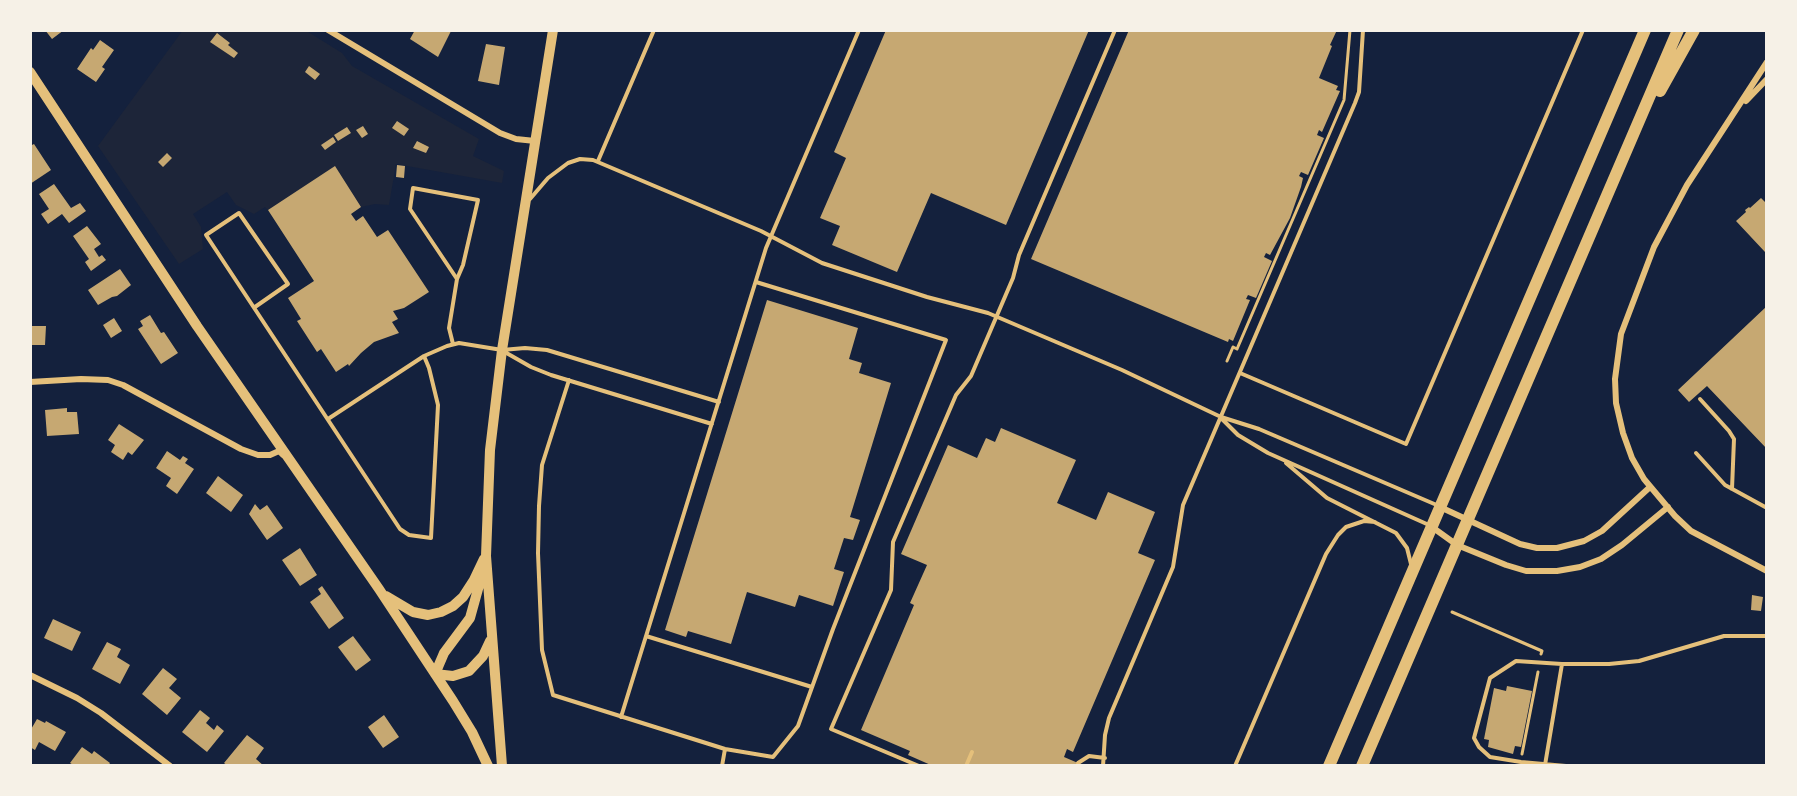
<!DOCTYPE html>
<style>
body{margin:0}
#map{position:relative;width:1797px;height:796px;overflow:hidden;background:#14213d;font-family:Quicksand,sans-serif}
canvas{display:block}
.frame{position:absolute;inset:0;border:32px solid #f6f1e7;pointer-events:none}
</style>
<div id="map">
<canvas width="1797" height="796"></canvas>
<div class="frame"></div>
</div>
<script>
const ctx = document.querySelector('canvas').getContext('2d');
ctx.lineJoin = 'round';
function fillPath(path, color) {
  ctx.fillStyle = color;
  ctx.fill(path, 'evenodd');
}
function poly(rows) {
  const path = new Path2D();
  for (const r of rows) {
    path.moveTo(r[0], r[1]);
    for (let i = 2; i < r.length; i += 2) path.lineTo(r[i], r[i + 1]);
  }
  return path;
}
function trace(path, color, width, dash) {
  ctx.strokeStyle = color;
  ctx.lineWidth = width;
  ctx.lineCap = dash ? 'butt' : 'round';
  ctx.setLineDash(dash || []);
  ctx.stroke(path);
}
const green = poly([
 [183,30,305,30,342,53,352,66,479,139,473,156,504,171,502,183,396,164,389,205,375,204,361,207,335,167,268,210,265,207,254,214,236,205,227,192,193,214,201,227,203,249,179,264,98,146]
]);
const building = poly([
 [45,30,64,30,52,39],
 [415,30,450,30,451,31,438,57,410,39],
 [886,30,1089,30,1006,225,931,193,897,272,832,245,840,226,820,218,846,158,834,152],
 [1129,30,1337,30,1330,45,1332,46,1319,78,1338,86,1336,90,1340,91,1322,132,1319,130,1317,135,1324,138,1308,175,1301,172,1299,176,1303,178,1301,187,1290,218,1270,255,1266,253,1264,257,1272,261,1256,298,1248,295,1246,299,1250,300,1233,341,1229,339,1228,342,1031,259],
 [217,33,230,43,228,45,238,53,234,58,210,42],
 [100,40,114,50,102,67,105,69,96,82,77,69,91,48,93,50],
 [486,44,505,47,499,85,478,81],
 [309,66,320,74,315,80,305,72],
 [397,121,409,129,404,136,392,128],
 [363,126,368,134,362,138,356,130],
 [347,127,351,133,338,141,334,135],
 [333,137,336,142,325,150,321,145],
 [417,141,429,147,426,153,413,148],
 [34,144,51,170,30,184,30,146],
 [167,153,172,158,163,167,158,162],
 [397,165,405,166,404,178,396,177],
 [335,166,361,207,351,214,356,221,363,216,377,237,388,230,429,292,404,308,393,311,398,319,392,322,399,333,374,342,361,353,349,366,348,364,336,372,321,349,317,352,297,321,301,319,288,298,314,281,268,210],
 [54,184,71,208,80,203,86,211,69,223,62,214,48,224,41,214,49,209,39,194],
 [1761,198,1765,202,1767,200,1767,250,1765,252,1736,221,1746,212,1745,210,1749,207,1750,208],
 [87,226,101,244,94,249,99,257,102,255,106,260,91,271,85,262,89,259,73,236],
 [120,269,131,285,117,296,112,297,98,305,88,290],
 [767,300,858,328,849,359,862,363,859,373,891,383,850,517,860,520,853,540,844,538,834,569,844,572,833,606,799,595,795,607,747,592,731,644,688,631,686,637,665,630],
 [1767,306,1767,449,1707,386,1689,402,1678,390],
 [150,315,161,333,164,332,178,353,161,364,138,329,143,326,140,321],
 [114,318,122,331,111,338,103,325],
 [30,326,46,326,45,345,30,345],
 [67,408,67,412,77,412,79,434,47,436,45,410],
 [119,424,144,440,132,455,128,452,123,460,111,452,115,445,108,440],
 [1001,428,1076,460,1057,503,1096,520,1108,492,1155,512,1138,553,1155,560,1073,752,1067,749,1064,757,1085,766,933,766,908,755,910,751,861,730,914,605,910,603,927,565,901,554,948,445,977,458,986,438,995,442],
 [167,451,180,460,183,456,188,459,185,463,194,469,177,494,166,486,171,478,156,468],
 [218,476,243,495,231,512,206,493],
 [255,504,260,510,267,505,283,528,267,540,249,514],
 [300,548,317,575,300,586,282,560],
 [322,586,344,618,329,629,310,602,321,594,318,589],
 [1752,595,1763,597,1761,611,1751,610],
 [53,619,81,632,72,651,44,638],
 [353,636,371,660,356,671,338,647],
 [107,642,121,649,117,657,130,665,120,684,92,669],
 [163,668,177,679,169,688,181,698,167,715,142,694],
 [1507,686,1532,691,1521,747,1515,746,1513,754,1488,747,1489,740,1484,739,1494,688,1506,691],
 [200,710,210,718,206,723,214,730,217,725,224,731,207,752,182,732],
 [384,715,399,737,383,748,368,727],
 [37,719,45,723,46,721,66,732,55,751,39,742,35,750,30,747,30,731],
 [247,735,264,748,256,759,264,766,228,766,224,763],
 [82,747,92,754,94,751,110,763,108,766,75,766,70,763]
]);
const path = poly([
 [1227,361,1233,347,1237,349,1344,100,1350,30],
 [1452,612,1542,651,1541,654],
 [1522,754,1538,672]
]);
const service = poly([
 [598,161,654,30],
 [530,199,548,178,568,163,580,159,593,160,761,231,822,263,927,297,988,313,1122,370,1221,417,1259,429,1439,506],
 [255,307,288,284,239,213,206,235,400,529,409,535,431,538,438,405,429,368,424,356],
 [453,344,449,328,457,279,463,265,478,200,413,188,410,209,457,279],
 [503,351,531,367,551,375,712,424],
 [1240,373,1406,444,1583,30],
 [569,380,542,465,539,506,538,553,542,650,553,695,725,749,773,757,798,726,833,629,946,340,756,282],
 [1700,399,1729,431,1734,439,1732,489],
 [1221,418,1238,435,1268,453,1429,525],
 [328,419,424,356,447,346,459,343,502,350,525,348,547,350,719,402],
 [1696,453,1725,485,1767,508],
 [1286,463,1327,498,1396,533,1407,548,1411,564],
 [646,636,812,687],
 [1562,664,1516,661,1490,678,1474,738,1479,747,1490,757,1521,762,1566,766],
 [621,717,766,248,859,30],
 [1078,763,1089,756,1105,758],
 [1545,765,1562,664,1609,664,1639,661,1724,636,1767,636],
 [722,766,725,749],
 [919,766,831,729,891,590,893,542,956,395,971,376,1013,278,1019,255,1115,30],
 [966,766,972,752],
 [1103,766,1105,735,1109,718,1173,567,1183,505,1355,103,1359,92,1363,30],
 [1235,766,1326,554,1338,535,1346,527,1364,521,1375,522]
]);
const minor = poly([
 [328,30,500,133,516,139,535,141],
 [1767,62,1687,185,1654,247,1621,334,1615,379,1616,403,1623,433,1632,458,1644,479,1675,516,1691,531,1767,571],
 [1746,101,1767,79],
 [30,382,81,379,108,380,123,385,241,449,258,455,270,455,279,451,283,455],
 [1440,507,1520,544,1537,548,1557,548,1584,541,1602,531,1650,487],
 [1432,527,1457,545,1506,565,1526,571,1557,571,1580,567,1601,559,1622,545,1668,507],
 [30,675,77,698,101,713,170,766]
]);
const secondary = poly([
 [30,72,197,326,379,589,453,701,472,732,488,766],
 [386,596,413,612,428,615,441,612,453,606,463,597,474,580,484,559],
 [435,674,444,653,470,618,483,571],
 [435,674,453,676,469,671,483,656,490,641],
 [502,766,486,556,490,450,502,350,553,30]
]);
const primary = poly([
 [1660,91,1694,30],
 [1329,766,1645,30],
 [1362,766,1678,30]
]);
fillPath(green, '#1d2539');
fillPath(building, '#c6a872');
trace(path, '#e5c07b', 3);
trace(service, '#e5c07b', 4);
trace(minor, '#e5c07b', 6);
trace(secondary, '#e5c07b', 10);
trace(primary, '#e5c07b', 12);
</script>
